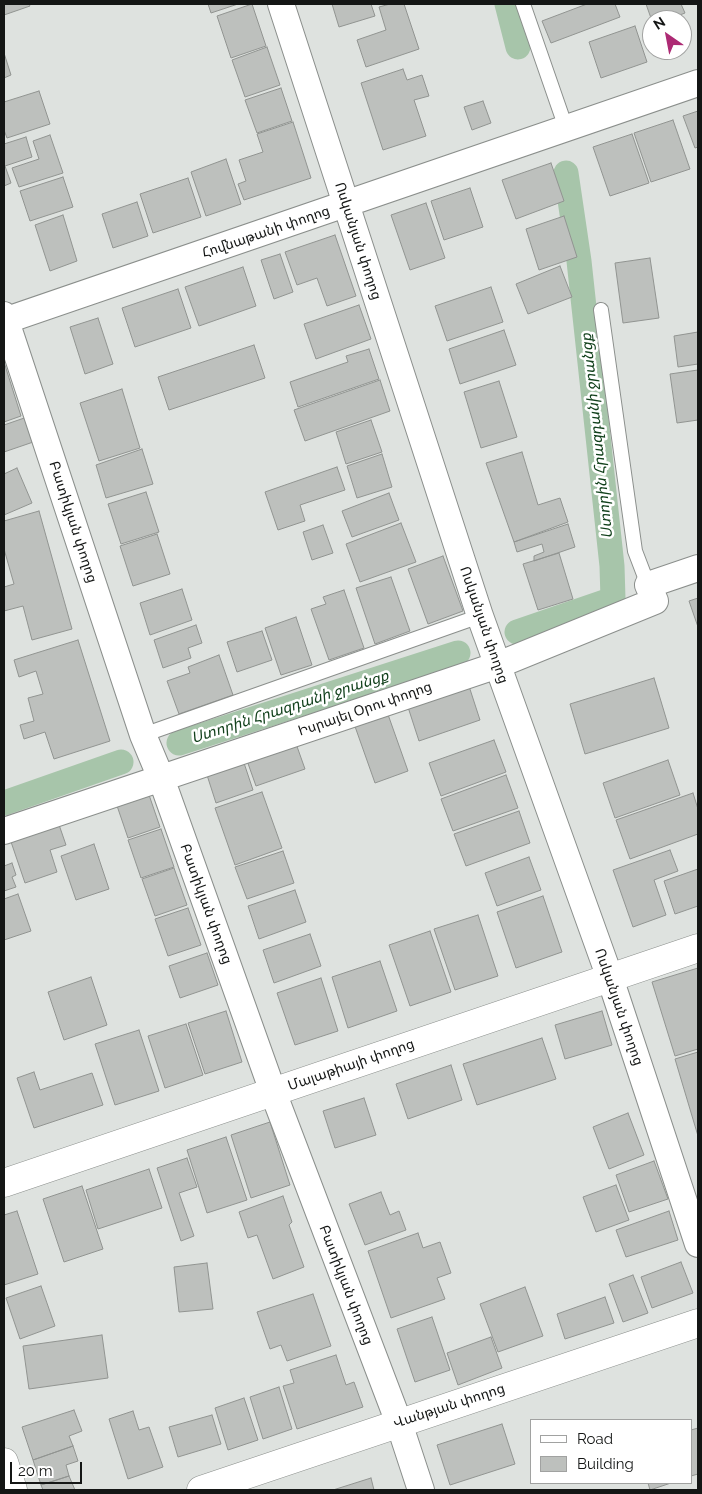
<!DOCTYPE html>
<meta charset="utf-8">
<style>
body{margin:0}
#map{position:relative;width:702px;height:1494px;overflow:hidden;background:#dee2df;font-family:Raleway,sans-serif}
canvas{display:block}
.frame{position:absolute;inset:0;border:5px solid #141615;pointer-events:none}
.legend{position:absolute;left:530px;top:1419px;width:162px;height:65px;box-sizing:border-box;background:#fff;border:1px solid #a1a2a1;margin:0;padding:6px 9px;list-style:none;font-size:15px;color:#141615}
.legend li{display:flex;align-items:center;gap:10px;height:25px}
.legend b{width:25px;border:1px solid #a1a2a1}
.north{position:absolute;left:642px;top:10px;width:50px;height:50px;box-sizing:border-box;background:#fff;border:1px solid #a1a2a1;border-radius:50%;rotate:327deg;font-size:14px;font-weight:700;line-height:20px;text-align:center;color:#141615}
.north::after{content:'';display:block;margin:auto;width:18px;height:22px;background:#ad2a74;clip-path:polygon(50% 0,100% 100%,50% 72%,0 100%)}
.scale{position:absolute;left:10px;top:1462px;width:72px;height:22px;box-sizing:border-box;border:2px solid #141615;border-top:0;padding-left:6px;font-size:15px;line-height:18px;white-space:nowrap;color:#141615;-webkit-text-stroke:4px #fff;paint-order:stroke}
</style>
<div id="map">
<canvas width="702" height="1494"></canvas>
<div class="frame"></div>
<ul class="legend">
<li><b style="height:6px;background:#fff"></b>Road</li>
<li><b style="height:14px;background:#bdc0bd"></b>Building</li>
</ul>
<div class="north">N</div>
<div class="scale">20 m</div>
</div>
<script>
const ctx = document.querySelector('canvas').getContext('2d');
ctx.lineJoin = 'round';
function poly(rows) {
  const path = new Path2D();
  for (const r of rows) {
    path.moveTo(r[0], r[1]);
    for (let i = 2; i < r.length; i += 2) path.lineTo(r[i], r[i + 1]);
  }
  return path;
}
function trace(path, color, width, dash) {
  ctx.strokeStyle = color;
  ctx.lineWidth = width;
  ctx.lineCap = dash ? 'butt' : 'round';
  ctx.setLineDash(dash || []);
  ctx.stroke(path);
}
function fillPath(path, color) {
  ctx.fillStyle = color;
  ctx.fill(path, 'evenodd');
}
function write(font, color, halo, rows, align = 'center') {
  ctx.font = font + ' Raleway,"Noto Sans Armenian",sans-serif';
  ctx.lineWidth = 5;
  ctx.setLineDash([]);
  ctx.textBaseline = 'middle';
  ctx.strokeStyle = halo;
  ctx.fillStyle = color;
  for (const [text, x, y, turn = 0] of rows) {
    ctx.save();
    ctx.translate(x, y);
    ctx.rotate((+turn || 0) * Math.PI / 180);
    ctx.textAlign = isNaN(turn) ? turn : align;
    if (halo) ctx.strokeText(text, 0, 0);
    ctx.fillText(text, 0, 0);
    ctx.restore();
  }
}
const canal = poly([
 [507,4,518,47],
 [517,632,613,599,612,566,579,261,566,173],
 [179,743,458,653],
 [4,803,121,762]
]);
const building = poly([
 [4,4,29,4,30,6,4,15,4,4],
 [208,4,238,4,211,13,208,4],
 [252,4,266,46,231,58,217,16,252,4],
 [332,4,371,4,375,16,339,27,332,4],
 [390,4,404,4,419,49,366,67,357,40,386,30,379,7,390,4],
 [587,4,615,4,620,17,551,43,542,21,587,4],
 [646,4,681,4,685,13,667,20,652,21,646,4],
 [635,26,647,62,601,78,589,42,635,26],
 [267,47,280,85,245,97,232,60,267,47],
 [4,53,11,75,4,78,4,53],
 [403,69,407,80,422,75,429,96,414,100,426,136,383,150,361,83,403,69],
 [281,88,292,121,257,133,245,100,281,88],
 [39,91,50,124,7,138,4,130,4,102,39,91],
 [483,101,491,123,472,130,464,107,483,101],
 [698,111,698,147,695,148,683,116,698,111],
 [673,120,690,169,651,182,634,133,673,120],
 [293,122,311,178,244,200,238,184,246,181,239,160,263,152,257,134,293,122],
 [632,134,649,183,610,196,593,147,632,134],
 [50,135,63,173,19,187,12,168,39,159,33,141,50,135],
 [26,137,32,157,5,166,11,183,4,186,4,144,26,137],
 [226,159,241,204,206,216,191,172,226,159],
 [551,163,564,201,516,219,502,180,551,163],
 [63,177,73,207,30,221,20,191,63,177],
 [188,178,201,217,153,233,140,194,188,178],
 [470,188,483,227,444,240,431,201,470,188],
 [137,202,148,236,113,248,102,214,137,202],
 [426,203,445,258,410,270,391,215,426,203],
 [63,215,77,261,50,271,35,225,63,215],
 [564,216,577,257,539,270,526,229,564,216],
 [335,235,356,296,327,306,317,278,297,285,285,252,335,235],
 [280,254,293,292,274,299,261,260,280,254],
 [650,258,659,318,623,323,615,263,650,258],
 [560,266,572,297,528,314,516,284,560,266],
 [243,267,256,306,199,326,185,287,243,267],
 [491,287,503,322,447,341,435,306,491,287],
 [178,289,191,328,135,347,122,308,178,289],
 [359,305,371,339,316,359,304,324,359,305],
 [98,318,113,364,85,374,70,327,98,318],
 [504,330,516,365,460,384,449,349,504,330],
 [698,332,698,364,678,367,674,336,698,332],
 [254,345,265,378,169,410,158,377,254,345],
 [369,349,379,379,298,407,290,382,348,362,346,356,369,349],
 [4,362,21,416,4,422,4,362],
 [698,370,698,420,677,423,670,374,698,370],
 [380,380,390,411,305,441,294,410,380,380],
 [499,381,517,437,481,448,464,392,499,381],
 [122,389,140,448,99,461,80,403,122,389],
 [33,415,42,439,4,452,4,425,33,415],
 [371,420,382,452,346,464,336,432,371,420],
 [142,449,153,484,106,498,96,465,142,449],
 [522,452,538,505,560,498,568,522,514,542,486,463,522,452],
 [382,454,392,487,357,498,347,466,382,454],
 [337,467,345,490,300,505,305,521,278,530,265,492,337,467],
 [17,468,32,503,4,515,4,474,17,468],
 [146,492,159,532,121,544,108,504,146,492],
 [389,493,399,520,352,537,342,511,389,493],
 [39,511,72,629,32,640,23,606,4,611,4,587,14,584,4,549,4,521,39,511],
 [401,523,416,562,360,582,346,544,401,523],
 [568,524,575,547,534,561,534,556,544,552,542,544,517,552,514,542,568,524],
 [323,525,333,553,312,560,303,532,323,525],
 [157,534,170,574,133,586,120,546,157,534],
 [559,553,573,599,538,610,523,564,559,553],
 [443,556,463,611,428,624,408,569,443,556],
 [391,577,410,631,375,644,356,588,391,577],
 [182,589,192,620,150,635,140,603,182,589],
 [344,590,364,648,329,660,311,609,326,604,323,597,344,590],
 [698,598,698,627,689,601,698,598],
 [296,617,312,665,281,675,265,628,296,617],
 [196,625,202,643,188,648,191,658,163,668,154,640,196,625],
 [262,631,272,660,237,672,227,642,262,631],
 [78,640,110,741,54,759,45,732,24,739,20,725,34,721,28,698,43,694,36,671,19,677,14,660,78,640],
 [219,655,233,695,179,714,167,681,190,673,188,667,219,655],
 [654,678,669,728,585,754,570,704,654,678],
 [467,680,480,720,419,741,406,701,467,680],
 [385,706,408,771,375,783,352,718,385,706],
 [294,738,305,769,256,786,245,755,294,738],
 [494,740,506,772,441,796,429,763,494,740],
 [243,760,253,790,216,803,206,772,243,760],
 [668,760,680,795,615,818,603,783,668,760],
 [506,775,518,808,453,831,441,799,506,775],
 [146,786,160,827,128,838,114,797,146,786],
 [262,792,282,848,235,865,215,808,262,792],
 [693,793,698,809,698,834,630,859,616,820,693,793],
 [519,811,530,843,466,866,454,834,519,811],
 [56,816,66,845,50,850,57,872,25,883,8,833,56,816],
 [161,829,174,867,141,878,128,840,161,829],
 [94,844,109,889,76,900,61,856,94,844],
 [670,850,678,871,654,880,666,915,633,927,613,870,670,850],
 [283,851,294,883,247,899,235,867,283,851],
 [529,857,541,890,497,906,485,873,529,857],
 [12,863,16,875,12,877,16,887,4,891,4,866,12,863],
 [174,868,187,905,155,916,142,879,174,868],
 [698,869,698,906,675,914,664,881,698,869],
 [295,890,306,922,259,939,248,906,295,890],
 [18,894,31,931,4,940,4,899,18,894],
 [543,896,562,952,516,968,497,912,543,896],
 [188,908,201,945,168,956,155,919,188,908],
 [478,915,498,976,455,990,434,929,478,915],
 [430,931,451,992,410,1006,389,945,430,931],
 [310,934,321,966,274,983,263,950,310,934],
 [207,953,218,985,180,998,169,966,207,953],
 [380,961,397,1011,348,1028,332,977,380,961],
 [698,968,698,1049,675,1056,652,982,698,968],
 [91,977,107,1025,64,1040,48,992,91,977],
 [321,978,338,1031,295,1045,277,993,321,978],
 [226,1011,242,1062,205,1074,188,1023,226,1011],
 [602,1011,612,1045,565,1059,555,1025,602,1011],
 [186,1024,203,1075,165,1088,148,1036,186,1024],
 [139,1030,159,1091,115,1105,95,1044,139,1030],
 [542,1038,556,1079,477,1105,463,1064,542,1038],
 [698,1052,698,1136,675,1059,698,1052],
 [451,1065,462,1100,408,1119,396,1084,451,1065],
 [34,1072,40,1090,92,1073,103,1105,34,1128,17,1078,34,1072],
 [364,1098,376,1135,335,1148,323,1111,364,1098],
 [628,1113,644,1155,609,1169,593,1127,628,1113],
 [270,1122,290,1185,251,1198,231,1135,270,1122],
 [226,1137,247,1200,207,1213,187,1150,226,1137],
 [187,1158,197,1187,179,1193,194,1236,181,1241,157,1168,187,1158],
 [654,1161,668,1199,629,1212,616,1175,654,1161],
 [149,1169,162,1208,98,1229,86,1190,149,1169],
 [616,1185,629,1220,596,1232,583,1197,616,1185],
 [82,1186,103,1249,64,1262,43,1199,82,1186],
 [381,1192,390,1215,399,1211,406,1230,365,1245,349,1204,381,1192],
 [283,1196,292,1222,289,1225,304,1267,273,1279,257,1235,248,1238,239,1212,283,1196],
 [17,1211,38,1274,4,1285,4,1215,17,1211],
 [669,1211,678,1240,626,1257,616,1230,669,1211],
 [418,1233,423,1248,440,1242,451,1273,437,1278,445,1299,391,1318,368,1251,418,1233],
 [681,1262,693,1293,652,1308,641,1277,681,1262],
 [207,1263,213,1309,179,1312,174,1267,207,1263],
 [633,1275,648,1313,623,1322,609,1284,633,1275],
 [41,1286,55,1326,20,1339,6,1298,41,1286],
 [525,1287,543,1336,498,1352,480,1304,525,1287],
 [313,1294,331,1346,287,1361,281,1345,270,1349,257,1312,313,1294],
 [605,1297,614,1323,565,1339,557,1314,605,1297],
 [432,1317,450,1370,415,1382,397,1329,432,1317],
 [102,1335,108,1378,29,1389,23,1346,102,1335],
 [491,1337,502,1368,458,1385,447,1353,491,1337],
 [336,1355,346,1385,354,1382,363,1407,297,1429,283,1386,294,1383,290,1370,336,1355],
 [279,1387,292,1429,263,1439,250,1397,279,1387],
 [244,1398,258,1440,228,1450,215,1408,244,1398],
 [74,1410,82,1431,69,1436,73,1446,33,1460,22,1427,74,1410],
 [133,1411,139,1430,149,1427,163,1467,128,1479,109,1419,133,1411],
 [212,1415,221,1444,178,1457,169,1427,212,1415],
 [502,1424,515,1464,450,1485,437,1445,502,1424],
 [698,1428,698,1474,691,1476,691,1430,698,1428],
 [73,1446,78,1461,66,1465,69,1476,41,1485,33,1460,73,1446],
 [69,1476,75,1490,43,1490,41,1485,69,1476],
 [371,1478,374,1490,333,1490,371,1478],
 [648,1483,671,1483,650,1490,648,1483]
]);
const service = poly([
 [523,4,566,128],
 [601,310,635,551,648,585],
 [143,735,480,616]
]);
const minor = poly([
 [281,4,480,616,610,978,698,1244],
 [4,315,143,735,161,778,273,1092,399,1423,421,1490],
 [4,321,698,83],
 [4,831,498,665,655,601,648,585,698,568]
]);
const tertiary = poly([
 [4,1183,698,948],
 [201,1490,698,1323]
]);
const primary = poly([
 [4,1462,13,1490]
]);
const streetNames = [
 ["Հովնաթանի փողոց",266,232,-19],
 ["Ոսկանյան փողոց",358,241,72],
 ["Բատիկյան փողոց",73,522,72],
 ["Ոսկանյան փողոց",484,625,71],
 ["Իսրայել Օրու փողոց",365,709,-19],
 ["Բատիկյան փողոց",206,904,70],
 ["Ոսկանյան փողոց",619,1007,71],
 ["Մալաթիայի փողոց",351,1065,-19],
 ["Բատիկյան փողոց",346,1285,69],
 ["Վանթյան փողոց",449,1406,-18]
];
const waterNames = [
 ["Ստորին Հրազդանի ջրանցք",597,436,-96],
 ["Ստորին Հրազդանի ջրանցք",290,707,-18]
];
trace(canal, '#a7c5aa', 25);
fillPath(building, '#bdc0bd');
trace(building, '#919491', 1);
trace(service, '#8b8f8c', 16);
trace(minor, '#8b8f8c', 28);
trace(tertiary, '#8b8f8c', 29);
trace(primary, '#8b8f8c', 29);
trace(service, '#fff', 14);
trace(minor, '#fff', 26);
trace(tertiary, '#fff', 28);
trace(primary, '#fff', 28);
write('14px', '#141615', '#fff', streetNames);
write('italic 15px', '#12411c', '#fff', waterNames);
</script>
